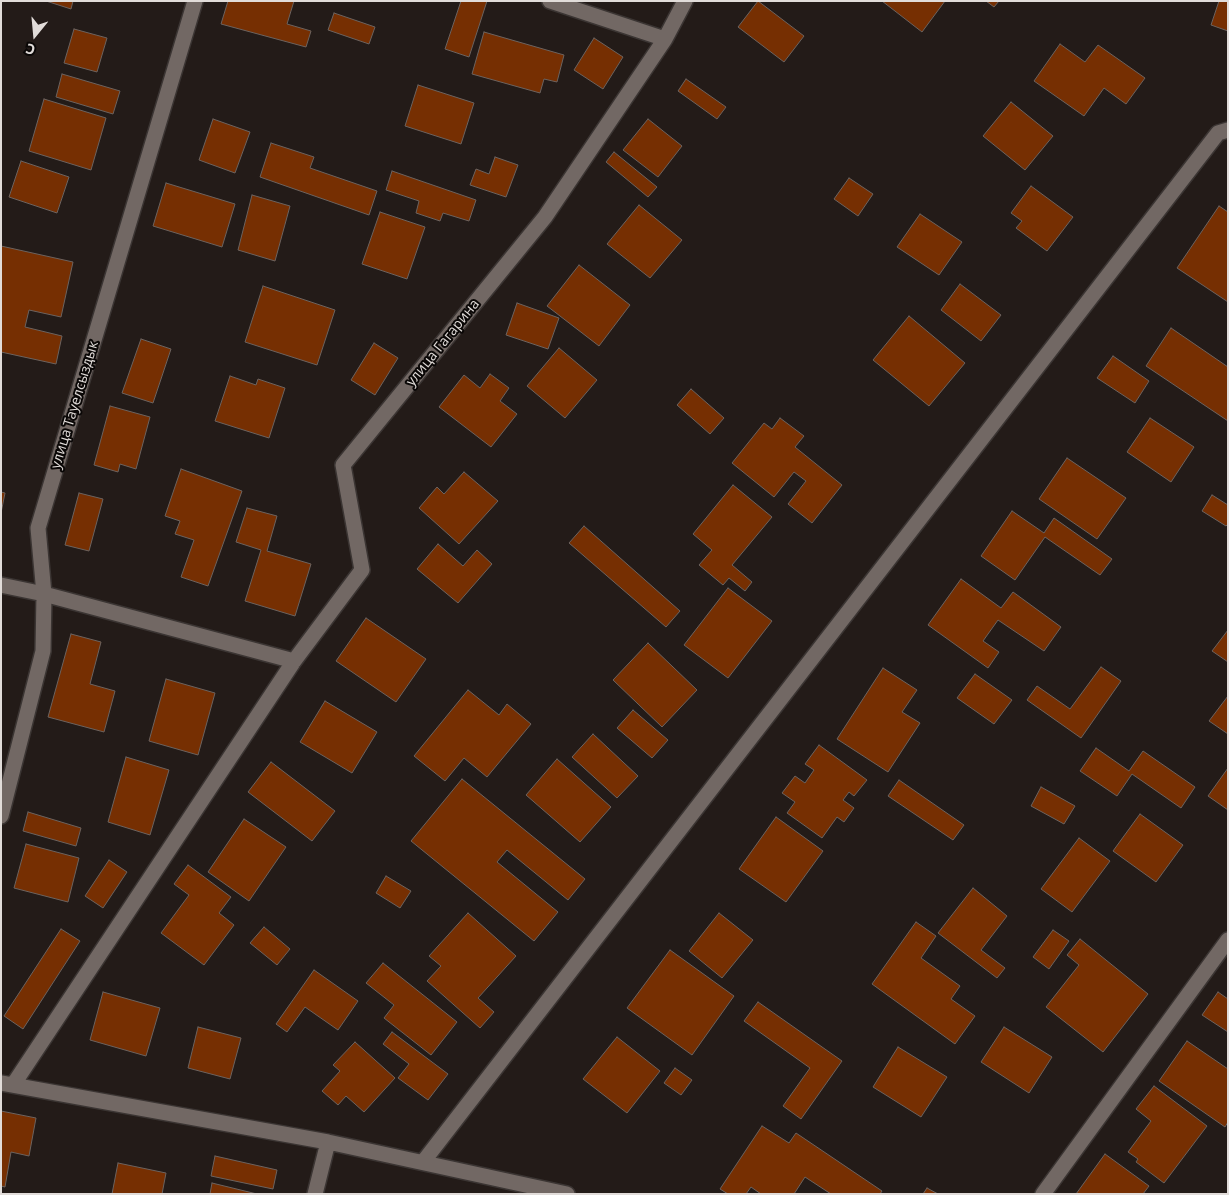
<!DOCTYPE html>
<meta charset="utf-8">
<style>
body{margin:0}
#map{position:relative;width:1229px;height:1195px;overflow:hidden;background:#231b18;font-family:"Open Sans",sans-serif}
canvas{display:block}
.frame{position:absolute;inset:0;border:2px solid #e1dcd9;pointer-events:none}
.north{position:absolute;left:10px;top:10px;width:50px;height:50px;-webkit-text-stroke:4px #0a0706;paint-order:stroke;rotate:197deg;font-size:14px;font-weight:700;line-height:20px;text-align:center;color:#e1dcd9}
.north::after{content:'';display:block;margin:auto;width:18px;height:22px;background:#e1dcd9;clip-path:polygon(50% 0,100% 100%,50% 72%,0 100%)}
</style>
<div id="map">
<canvas width="1229" height="1195"></canvas>
<div class="frame"></div>
<div class="north">С</div>
</div>
<script>
const ctx = document.querySelector('canvas').getContext('2d');
ctx.lineJoin = 'round';
function fillPath(path, color) {
  ctx.fillStyle = color;
  ctx.fill(path, 'evenodd');
}
function poly(rows) {
  const path = new Path2D();
  for (const r of rows) {
    path.moveTo(r[0], r[1]);
    for (let i = 2; i < r.length; i += 2) path.lineTo(r[i], r[i + 1]);
  }
  return path;
}
function trace(path, color, width, dash) {
  ctx.strokeStyle = color;
  ctx.lineWidth = width;
  ctx.lineCap = dash ? 'butt' : 'round';
  ctx.setLineDash(dash || []);
  ctx.stroke(path);
}
function write(font, color, halo, rows, align = 'center') {
  ctx.font = font + ' "Open Sans",sans-serif';
  ctx.lineWidth = 4;
  ctx.setLineDash([]);
  ctx.textBaseline = 'middle';
  ctx.strokeStyle = halo;
  ctx.fillStyle = color;
  for (const [text, x, y, turn = 0] of rows) {
    ctx.save();
    ctx.translate(x, y);
    ctx.rotate((+turn || 0) * Math.PI / 180);
    ctx.textAlign = isNaN(turn) ? turn : align;
    if (halo) ctx.strokeText(text, 0, 0);
    ctx.fillText(text, 0, 0);
    ctx.restore();
  }
}
const building = poly([
 [46,1,73,1,71,9,46,1],
 [228,1,294,1,287,24,311,31,306,47,221,24,228,1],
 [461,1,487,1,469,57,445,49,461,1],
 [758,1,804,36,784,62,738,27,758,1],
 [882,1,945,1,922,32,882,1],
 [986,1,999,1,994,7,986,1],
 [1219,1,1228,1,1228,31,1211,25,1219,1],
 [334,13,375,27,369,44,328,30,334,13],
 [74,29,107,38,97,72,64,63,74,29],
 [484,32,564,55,557,82,544,79,540,93,472,74,484,32],
 [594,38,623,57,603,89,574,70,594,38],
 [1060,44,1085,62,1098,45,1145,78,1126,104,1104,88,1084,116,1034,81,1060,44],
 [62,74,120,91,113,114,56,97,62,74],
 [686,79,726,107,717,119,678,91,686,79],
 [418,85,474,103,461,144,405,126,418,85],
 [44,99,106,118,91,170,29,151,44,99],
 [1011,102,1053,136,1025,170,983,136,1011,102],
 [213,119,250,132,235,173,199,160,213,119],
 [648,119,682,146,658,177,623,150,648,119],
 [271,143,314,157,310,168,377,191,369,215,260,177,271,143],
 [614,152,657,187,648,197,606,162,614,152],
 [495,157,518,165,506,197,470,185,476,169,489,174,495,157],
 [21,161,69,177,57,213,9,197,21,161],
 [392,171,476,200,469,221,443,213,440,221,416,213,419,201,386,190,392,171],
 [849,178,873,194,858,216,834,199,849,178],
 [166,183,235,204,222,247,153,226,166,183],
 [1031,186,1073,217,1047,251,1016,228,1022,221,1011,213,1031,186],
 [252,195,290,206,275,261,238,250,252,195],
 [639,205,682,240,650,278,607,244,639,205],
 [1219,206,1228,212,1228,302,1177,268,1219,206],
 [380,212,425,227,407,279,362,264,380,212],
 [920,214,962,242,939,275,897,247,920,214],
 [1,246,73,262,61,317,29,310,25,327,62,336,56,364,1,352,1,246],
 [579,265,630,305,599,346,547,306,579,265],
 [960,284,1001,315,981,341,941,310,960,284],
 [263,286,335,310,317,365,245,342,263,286],
 [517,303,559,318,548,349,506,335,517,303],
 [909,316,965,363,929,406,873,360,909,316],
 [1171,328,1228,367,1228,421,1146,366,1171,328],
 [141,339,171,349,153,403,122,393,141,339],
 [374,343,398,358,375,395,351,380,374,343],
 [559,348,597,380,565,418,527,386,559,348],
 [1113,356,1149,381,1135,403,1097,378,1113,356],
 [490,374,509,388,500,401,517,414,491,447,439,407,464,375,480,388,490,374],
 [230,376,256,385,258,379,285,388,269,438,215,421,230,376],
 [691,389,724,418,710,434,677,405,691,389],
 [110,406,150,417,136,469,120,464,118,472,94,465,110,406],
 [780,418,804,436,795,447,842,485,812,523,788,504,806,481,794,472,774,497,732,463,764,423,772,429,780,418],
 [1150,418,1194,447,1171,482,1127,452,1150,418],
 [1067,458,1126,498,1097,539,1039,499,1067,458],
 [181,469,242,491,208,586,181,577,194,540,175,534,180,521,165,516,181,469],
 [464,472,498,501,459,544,419,508,437,487,444,494,464,472],
 [733,485,772,517,732,565,752,582,745,591,729,578,723,585,699,565,712,550,693,534,733,485],
 [1,492,5,493,1,513,1,492],
 [79,493,103,499,89,551,65,545,79,493],
 [1212,495,1228,505,1228,524,1226,526,1202,511,1212,495],
 [247,508,277,516,267,551,311,564,295,616,245,601,261,550,236,542,247,508],
 [1012,511,1044,533,1054,518,1112,559,1100,575,1045,537,1015,580,981,556,1012,511],
 [584,526,680,611,666,627,569,543,584,526],
 [438,544,463,566,477,550,492,564,458,603,417,569,438,544],
 [961,579,1001,608,1013,592,1061,627,1044,651,998,620,983,641,999,652,988,668,928,625,961,579],
 [728,588,772,621,728,678,684,645,728,588],
 [366,618,426,659,396,702,336,661,366,618],
 [1228,630,1228,662,1212,651,1228,630],
 [71,634,101,642,90,684,115,691,104,732,48,717,71,634],
 [648,643,697,690,662,727,613,680,648,643],
 [1101,667,1121,681,1081,738,1027,700,1037,686,1070,709,1101,667],
 [883,668,917,690,902,712,920,723,888,772,837,739,883,668],
 [975,674,1012,700,994,724,957,698,975,674],
 [166,679,215,693,198,755,149,741,166,679],
 [468,690,499,715,507,704,531,724,487,777,464,758,445,781,414,756,468,690],
 [1228,696,1228,734,1209,721,1228,696],
 [325,701,377,732,352,773,300,742,325,701],
 [633,710,668,740,652,758,617,728,633,710],
 [593,734,638,776,617,798,572,757,593,734],
 [819,745,867,780,854,796,849,792,843,800,854,808,844,822,837,817,822,838,787,813,795,802,782,793,795,776,805,783,814,770,805,764,819,745],
 [1096,748,1129,771,1143,751,1195,787,1181,808,1132,774,1117,796,1080,771,1096,748],
 [126,757,169,770,150,835,108,822,126,757],
 [557,759,611,807,580,842,526,795,557,759],
 [271,762,335,811,312,841,248,792,271,762],
 [1228,768,1228,810,1208,796,1228,768],
 [462,779,585,879,568,900,507,850,497,862,558,912,534,941,411,841,462,779],
 [899,780,964,825,953,840,888,796,899,780],
 [1041,787,1075,806,1064,824,1031,806,1041,787],
 [28,812,81,828,76,846,23,831,28,812],
 [1140,814,1183,845,1156,882,1113,851,1140,814],
 [776,817,823,851,786,902,739,869,776,817],
 [244,819,286,847,249,901,208,872,244,819],
 [1079,838,1110,861,1072,912,1041,889,1079,838],
 [26,844,79,858,68,902,14,888,26,844],
 [109,860,127,872,103,908,85,896,109,860],
 [188,865,231,897,219,913,234,925,204,965,161,933,189,895,174,884,188,865],
 [386,876,411,891,400,908,376,893,386,876],
 [973,888,1007,916,981,950,1005,968,997,978,938,933,973,888],
 [468,913,516,956,478,998,494,1012,480,1028,427,981,441,966,429,956,468,913],
 [719,913,753,940,722,978,689,951,719,913],
 [916,922,936,936,921,958,960,986,951,999,975,1016,955,1044,872,984,916,922],
 [264,927,290,949,277,965,250,943,264,927],
 [61,929,80,941,23,1029,4,1016,61,929],
 [1053,930,1069,941,1049,969,1033,957,1053,930],
 [1080,939,1148,994,1103,1052,1046,1007,1079,965,1067,955,1080,939],
 [670,950,734,996,692,1055,627,1008,670,950],
 [383,963,457,1022,431,1055,384,1018,394,1005,366,983,383,963],
 [314,970,358,1001,338,1030,305,1007,287,1032,276,1024,314,970],
 [103,992,160,1008,146,1056,90,1040,103,992],
 [1218,992,1228,999,1228,1032,1202,1015,1218,992],
 [758,1002,842,1061,801,1119,783,1106,810,1068,744,1021,758,1002],
 [198,1027,241,1038,230,1079,188,1068,198,1027],
 [1004,1027,1052,1057,1029,1093,981,1062,1004,1027],
 [392,1032,448,1074,428,1100,398,1078,409,1064,383,1044,392,1032],
 [617,1037,660,1071,627,1113,583,1079,617,1037],
 [1187,1041,1228,1069,1228,1122,1225,1127,1159,1081,1187,1041],
 [355,1042,395,1078,364,1112,346,1096,338,1105,322,1091,340,1071,333,1065,355,1042],
 [898,1047,947,1077,921,1117,873,1087,898,1047],
 [675,1068,692,1080,681,1095,664,1083,675,1068],
 [1154,1086,1207,1126,1164,1183,1136,1162,1138,1159,1128,1152,1151,1121,1136,1109,1154,1086],
 [1,1111,36,1118,29,1156,11,1152,5,1187,1,1186,1,1111],
 [762,1126,789,1143,796,1133,882,1191,880,1194,831,1194,805,1177,794,1194,761,1194,751,1187,746,1194,728,1194,720,1189,762,1126],
 [1105,1154,1149,1186,1143,1194,1076,1194,1105,1154],
 [215,1156,277,1170,273,1189,211,1176,215,1156],
 [118,1163,166,1173,162,1194,112,1194,118,1163],
 [212,1183,257,1194,210,1194,212,1183],
 [927,1188,938,1194,923,1194,927,1188]
]);
const street = poly([
 [550,1,665,39,685,1],
 [1,585,44,594,294,661],
 [1,816,43,651,44,594,38,528,195,1],
 [1,1083,328,1142,567,1194],
 [13,1085,294,661,362,570,343,465,545,217,665,39],
 [423,1162,1218,133,1228,130],
 [315,1194,328,1142],
 [1043,1194,1228,940]
]);
const streetNames = [
 ["улица Гагарина",443,343,-51],
 ["улица Тауелсыздык",75,405,-73]
];
fillPath(building, '#762f02');
trace(building, '#6c635f', 1);
trace(street, '#3b3533', 18);
trace(street, '#726864', 15);
write('14px', '#e1dcd9', '#0a0706', streetNames);
</script>
